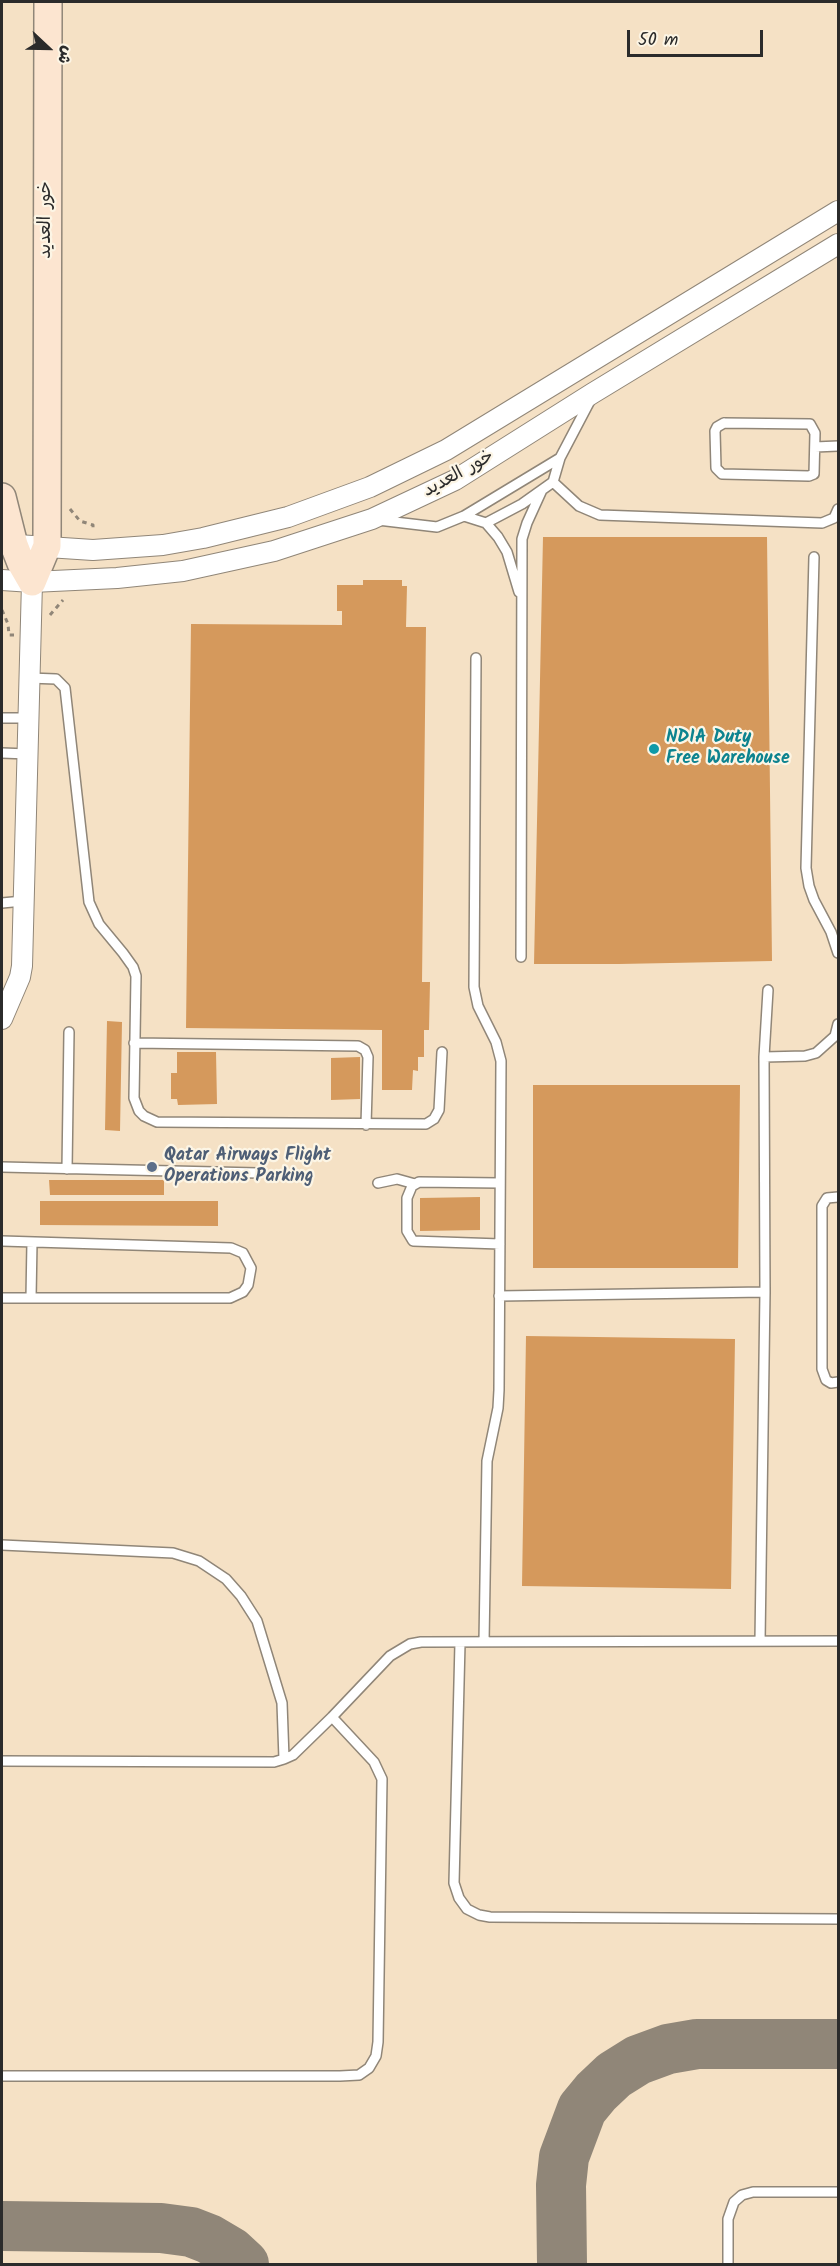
<!DOCTYPE html>
<meta charset="utf-8">
<style>
body{margin:0}
#map{position:relative;width:840px;height:2266px;overflow:hidden;background:#f5e1c5;font-family:Kalam,"Playpen Sans Arabic",sans-serif}
canvas{display:block}
.frame{position:absolute;inset:0;border:3px solid #2b2b2b;pointer-events:none}
.north{position:absolute;left:18px;top:18px;width:60px;height:60px;-webkit-text-stroke:4px #fcf5e5;paint-order:stroke;rotate:112deg;font-size:16px;font-weight:700;line-height:24px;text-align:center;color:#2b2b2b}
.north::after{content:'';display:block;margin:auto;width:21px;height:27px;background:#2b2b2b;clip-path:polygon(50% 0,100% 100%,50% 72%,0 100%)}
.scale{position:absolute;left:627px;top:30px;width:136px;height:27px;box-sizing:border-box;border:3px solid #2b2b2b;border-top:0;padding-left:8px;font-size:18px;line-height:21px;white-space:nowrap;color:#2b2b2b;-webkit-text-stroke:4px #fcf5e5;paint-order:stroke}
</style>
<div id="map">
<canvas width="840" height="2266"></canvas>
<div class="frame"></div>
<div class="north">ش</div>
<div class="scale">50 m</div>
</div>
<script>
const ctx = document.querySelector('canvas').getContext('2d');
ctx.lineJoin = 'round';
function poly(rows) {
  const path = new Path2D();
  for (const r of rows) {
    path.moveTo(r[0], r[1]);
    for (let i = 2; i < r.length; i += 2) path.lineTo(r[i], r[i + 1]);
  }
  return path;
}
function trace(path, color, width, dash) {
  ctx.strokeStyle = color;
  ctx.lineWidth = width;
  ctx.lineCap = dash ? 'butt' : 'round';
  ctx.setLineDash(dash || []);
  ctx.stroke(path);
}
function fillPath(path, color) {
  ctx.fillStyle = color;
  ctx.fill(path, 'evenodd');
}
function write(font, color, halo, rows, align = 'center') {
  ctx.font = font + ' Kalam,"Playpen Sans Arabic",sans-serif';
  ctx.lineWidth = 4.5;
  ctx.setLineDash([]);
  ctx.textBaseline = 'middle';
  ctx.strokeStyle = halo;
  ctx.fillStyle = color;
  for (const [text, x, y, turn = 0] of rows) {
    ctx.save();
    ctx.translate(x, y);
    ctx.rotate((+turn || 0) * Math.PI / 180);
    ctx.textAlign = isNaN(turn) ? turn : align;
    if (halo) ctx.strokeText(text, 0, 0);
    ctx.fillText(text, 0, 0);
    ctx.restore();
  }
}
const taxiway = poly([
 [2,2226,161,2228,191,2232,209,2239,231,2252,244,2264],
 [562,2264,561,2185,564,2157,582,2109,596,2092,614,2075,638,2060,668,2049,697,2044,838,2044]
]);
const building = poly([
 [543,537,767,537,772,961,619,964,534,964],
 [363,580,402,580,402,586,407,586,406,627,426,627,422,982,430,982,429,1030,424,1030,424,1057,418,1057,418,1071,413,1070,412,1090,382,1090,382,1030,186,1028,191,624,342,625,342,611,337,611,337,585,363,585],
 [107,1021,122,1022,120,1131,105,1130],
 [177,1052,216,1052,217,1104,178,1105,177,1099,171,1099,171,1073,177,1073],
 [360,1057,360,1099,331,1100,331,1058],
 [533,1085,740,1085,738,1268,533,1268],
 [49,1180,164,1180,164,1195,50,1195],
 [480,1197,480,1230,420,1231,420,1198],
 [40,1201,218,1201,218,1226,40,1225],
 [526,1336,735,1339,731,1589,522,1586]
]);
const path = poly([
 [70,509,80,521,93,525,93,531],
 [2,610,8,624,9,635,14,635],
 [50,615,63,600]
]);
const lane = poly([
 [724,423,810,424,815,433,814,474,809,476,722,474,716,468,715,431,717,427,724,423],
 [815,447,838,446],
 [553,482,579,506,600,515,822,523,834,518,838,509],
 [464,516,560,458],
 [378,520,437,527,464,516,486,523,522,504,553,482,560,458,591,399],
 [486,523,498,537,507,552,519,592],
 [814,557,806,868,809,886,814,900,831,932,838,953],
 [476,658,474,987,478,1006,496,1042,501,1061,499,1390,498,1408,487,1461,484,1642],
 [29,678,56,679,65,688,89,902,99,924,123,953,133,967,136,976,134,1098,139,1111,144,1116,157,1122,426,1124,434,1119,439,1110,442,1052],
 [2,718,28,718],
 [2,753,28,754],
 [2,903,23,901],
 [521,957,522,539,527,523,542,490],
 [134,1043,358,1046,365,1050,368,1057,366,1125],
 [764,1057,768,990],
 [2,1167,258,1173],
 [67,1169,69,1032],
 [378,1183,397,1179,415,1184],
 [499,1183,419,1182,412,1186,407,1198,407,1231,413,1241,500,1244],
 [838,1197,827,1198,822,1206,822,1369,826,1380,831,1383,838,1382],
 [2,1241,231,1248,243,1253,251,1268,248,1285,243,1292,230,1298,2,1298],
 [499,1296,765,1292],
 [31,1298,32,1242],
 [2,1545,173,1553,199,1561,226,1579,241,1596,257,1621,282,1703,284,1759],
 [760,1641,765,1292,764,1057,805,1056,816,1053,835,1036,838,1024],
 [460,1643,454,1883,459,1898,467,1909,479,1915,490,1917,838,1919],
 [2,1761,274,1762,284,1759,293,1755,332,1717,390,1656,410,1644,421,1642,838,1641],
 [2,2076,340,2076,359,2075,369,2068,376,2056,378,2042,382,1779,374,1762,332,1717],
 [728,2264,728,2219,734,2202,742,2195,753,2192,838,2192]
]);
const street = poly([
 [2,544,93,550,163,545,203,538,288,517,370,487,446,450,838,211],
 [2,580,32,582,117,578,183,571,274,551,372,519,455,480,593,393,838,244],
 [2,1019,20,977,22,966,32,582]
]);
const secondary = poly([
 [2,497,14,545,21,563,32,582],
 [32,582,47,546,48,2]
]);
const markers = [
 [654,749,6,"#0f9aa8"],
 [152,1167,6,"#5c6f8a"]
];
const streetNames = [
 ["خور العديد",47,220,-90],
 ["خور العديد",459,475,-29]
];
const cultureNames = [
 ["NDIA Duty",666,739],
 ["Free Warehouse",666,760]
];
const serviceNames = [
 ["Qatar Airways Flight",164,1157],
 ["Operations Parking",164,1178]
];
trace(taxiway, '#908678', 50);
fillPath(building, '#d5995c');
trace(lane, '#908678', 12);
trace(street, '#908678', 22);
trace(secondary, '#908678', 30);
trace(path, '#908678', 3, [4.5, 4.5]);
trace(lane, '#fff', 9);
trace(street, '#fff', 20);
trace(secondary, '#fce5d0', 27);
for (const [x, y, r, color] of markers) {
  const dot = new Path2D();
  dot.arc(x, y, r, 0, 2 * Math.PI);
  ctx.fillStyle = color;
  ctx.fill(dot);
  trace(dot, '#fcf5e5', 2);
}
write('18px', '#2b2b2b', '#fcf5e5', streetNames);
write('bold 18px', '#0d838f', '#fcf5e5', cultureNames, 'left');
write('bold 18px', '#4e5e75', '#fcf5e5', serviceNames, 'left');
</script>
